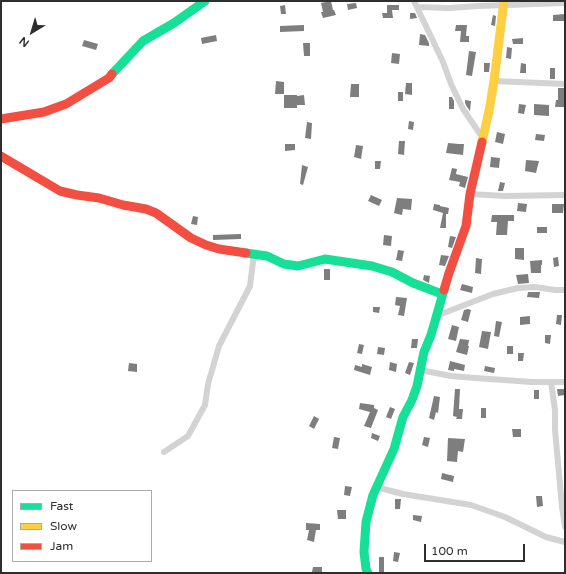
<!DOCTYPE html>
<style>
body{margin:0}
#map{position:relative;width:566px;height:574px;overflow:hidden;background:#fff;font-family:"Varela Round",sans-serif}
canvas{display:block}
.frame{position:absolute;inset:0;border:2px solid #2e2e2e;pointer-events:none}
.legend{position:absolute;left:12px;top:490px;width:140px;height:72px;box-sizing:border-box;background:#fff;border:1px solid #ababab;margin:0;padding:5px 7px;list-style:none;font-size:12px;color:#2e2e2e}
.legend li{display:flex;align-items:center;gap:8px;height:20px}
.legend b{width:20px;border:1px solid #ababab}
.north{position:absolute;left:12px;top:12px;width:40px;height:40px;-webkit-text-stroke:3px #fff;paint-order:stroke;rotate:218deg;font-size:11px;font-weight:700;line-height:16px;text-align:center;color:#2e2e2e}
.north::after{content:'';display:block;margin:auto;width:14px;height:18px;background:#2e2e2e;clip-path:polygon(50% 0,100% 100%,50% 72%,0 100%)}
.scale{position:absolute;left:424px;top:544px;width:101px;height:18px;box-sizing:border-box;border:2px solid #2e2e2e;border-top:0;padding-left:5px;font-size:12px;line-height:14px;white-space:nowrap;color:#2e2e2e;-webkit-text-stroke:3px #fff;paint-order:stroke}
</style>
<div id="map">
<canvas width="566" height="574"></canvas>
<div class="frame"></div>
<ul class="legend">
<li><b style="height:5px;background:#16e098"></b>Fast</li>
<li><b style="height:5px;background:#ffcf43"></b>Slow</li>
<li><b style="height:5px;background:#f24e42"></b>Jam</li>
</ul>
<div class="north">N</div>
<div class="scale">100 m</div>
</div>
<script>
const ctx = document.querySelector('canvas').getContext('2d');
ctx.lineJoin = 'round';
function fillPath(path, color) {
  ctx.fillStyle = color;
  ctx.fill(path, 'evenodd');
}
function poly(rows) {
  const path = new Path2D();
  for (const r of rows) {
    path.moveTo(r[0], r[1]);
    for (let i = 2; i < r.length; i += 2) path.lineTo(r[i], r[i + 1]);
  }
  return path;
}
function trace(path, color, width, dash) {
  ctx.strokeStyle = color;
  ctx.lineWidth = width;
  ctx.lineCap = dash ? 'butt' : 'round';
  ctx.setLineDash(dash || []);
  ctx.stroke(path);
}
const building = poly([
 [331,1,333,10,334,10,336,15,323,18,321,12,323,12,321,3],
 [356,3,357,8,348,10,347,4],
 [285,5,286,14,281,14,280,6],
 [387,5,399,5,399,10,392,10,393,18,383,18,382,13,387,13],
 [410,13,415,13,417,18,410,19],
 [565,14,565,21,553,21,553,15],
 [493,15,496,16,495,26,491,25],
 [304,25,304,31,280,32,280,26],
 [456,25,467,25,466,36,469,36,469,42,460,42,461,31,455,31],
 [420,34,425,35,429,43,429,46,419,45],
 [216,35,217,41,202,44,201,38],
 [523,38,523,44,513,44,512,39],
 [84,40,98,44,96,50,82,46],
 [303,43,310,43,310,56,304,56],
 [507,47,512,48,511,59,506,58],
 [469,51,476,52,472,76,466,75],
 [392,53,400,54,399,64,391,63],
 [484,63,490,63,489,72,484,72],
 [521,63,526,64,526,73,520,73],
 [550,68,555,68,555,79,550,79],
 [276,81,284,82,284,94,275,94],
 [406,83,412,83,412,95,405,94],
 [351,84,359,84,359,97,350,97],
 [558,88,565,88,565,107,555,107,556,100,558,100],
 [398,92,403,92,403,101,398,101],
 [284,95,297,95,297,96,304,95,305,105,297,105,297,108,284,108],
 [449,97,452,97,454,101,454,109,449,109],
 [465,100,471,101,470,111,467,107,465,103],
 [519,104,526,105,524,114,518,113],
 [534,104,549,105,549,116,534,115],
 [409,121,414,122,413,130,408,129],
 [307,122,312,123,311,139,305,138],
 [497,132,505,134,503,144,495,142],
 [536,134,545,135,544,141,535,140],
 [399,141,405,141,404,155,398,154],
 [448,143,459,144,464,144,463,155,446,153],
 [285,144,295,144,295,150,285,151],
 [356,145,363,146,361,159,354,157],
 [491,157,500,158,499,168,490,167],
 [526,160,539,161,536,173,525,171],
 [375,161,381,161,380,169,375,169],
 [302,165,308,167,303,185,300,184],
 [452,168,457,169,456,174,468,177,465,188,459,186,460,182,449,180],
 [500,182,505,183,503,191,498,191],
 [371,195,382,200,379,206,368,201],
 [397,198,412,199,411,210,403,209,402,215,394,213],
 [518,203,527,204,526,212,517,211],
 [434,204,440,205,440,206,449,208,448,214,446,214,446,228,440,228,443,213,433,210],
 [552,204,564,204,563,213,552,213],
 [492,215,514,215,514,221,508,221,507,235,496,235,497,222,491,222],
 [193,216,198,217,197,225,191,224],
 [537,227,547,227,547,233,537,233],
 [241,234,241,239,213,240,213,235],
 [384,235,392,236,391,246,383,245],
 [450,236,456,237,452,248,448,247],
 [515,248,524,248,524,260,515,259],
 [398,250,404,251,402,261,396,260],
 [441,255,449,256,445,266,439,265],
 [558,257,559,266,554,267,553,258],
 [476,258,482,259,481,274,475,273],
 [542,260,542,265,541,265,541,273,531,273,530,261],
 [324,269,330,269,330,280,324,280],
 [528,274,529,283,518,284,516,275],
 [424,275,430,276,429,283,423,280],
 [462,284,473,287,472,293,460,290],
 [528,292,540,292,539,298,527,297],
 [396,297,407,298,404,316,398,315,400,306,395,305],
 [373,307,380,307,379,313,373,312],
 [468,309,471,310,468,322,461,320,464,310],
 [557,315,562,315,561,325,556,324],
 [530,316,530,324,520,325,520,317],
 [496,321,502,322,499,337,494,336],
 [452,325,459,327,456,341,448,339],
 [482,331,491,332,488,349,479,347],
 [545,335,551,335,550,344,545,343],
 [412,339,418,339,417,348,411,348],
 [460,339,469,340,468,346,469,346,467,355,456,352],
 [359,344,364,345,362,354,357,353],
 [507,346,513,346,513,354,507,354],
 [378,347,385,348,384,355,377,354],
 [518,353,524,353,523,361,518,361],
 [450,361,465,365,464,371,454,369,454,371,448,370],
 [390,362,397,364,396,372,389,370],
 [409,362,414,363,410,375,405,373],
 [129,363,137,364,137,372,128,371],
 [362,364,372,367,370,375,354,370,355,365,362,367],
 [485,366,495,368,494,373,484,371],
 [455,389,460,389,459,409,463,409,462,419,456,419,457,417,453,416],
 [557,389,565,389,565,395,558,396],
 [534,390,539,390,539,399,534,399],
 [434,396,440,397,438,413,436,412,434,420,429,418],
 [360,403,374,405,374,408,378,410,371,428,364,426,370,412,359,409],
 [390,407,395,409,391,419,386,417],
 [481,408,486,408,486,418,481,418],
 [314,416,319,419,314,429,309,426],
 [512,429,521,429,521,437,513,437],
 [372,433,380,436,378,441,371,438],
 [334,437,340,438,338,449,332,448],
 [424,437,430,438,428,447,422,445],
 [448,438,465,439,463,452,458,451,457,462,447,461],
 [442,473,454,476,453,482,441,479],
 [345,486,352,487,350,496,344,495],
 [536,496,542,496,543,506,537,507],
 [395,499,401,499,400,509,395,509],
 [337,510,346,510,346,519,338,519],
 [413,515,422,516,421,522,413,520],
 [306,523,320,524,320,530,316,530,314,542,307,540,309,530,306,530],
 [394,552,400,553,398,562,393,561],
 [379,557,384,557,384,573,379,573],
 [313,567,322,567,322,573,312,572]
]);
const street = poly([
 [414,1,443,62,451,84,463,109,482,137],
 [418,7,449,8,478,6,565,3],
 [494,81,565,84],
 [470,194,505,196,565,195],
 [436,316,493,294,518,288,535,287,555,290,565,290],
 [420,370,451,376,475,378,532,382,565,382],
 [551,382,555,410,555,430,562,507,565,527],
 [164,452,188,436,205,405,208,384,219,346,250,286,254,254],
 [376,487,403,494,471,505,505,517,546,537,565,542]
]);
const fast = poly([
 [112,74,143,41,174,23,205,1],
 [246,253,267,256,284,264,298,266,325,259,372,266,392,272,413,283,442,294],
 [368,573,366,569,364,552,366,522,373,495,394,449,403,417,412,400,417,386,424,352,431,335,444,290]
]);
const slow = poly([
 [482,142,489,111,494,81,504,1]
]);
const jam = poly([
 [1,119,44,112,66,104,109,78,112,74],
 [1,156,60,191,77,195,99,198,123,205,146,209,156,213,191,238,206,245,219,249,246,253],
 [444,290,449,273,466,226,470,194,482,142]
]);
fillPath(building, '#7e7e7e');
trace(street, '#d3d3d3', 6);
trace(fast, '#16e098', 9);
trace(slow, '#ffcf43', 9);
trace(jam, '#f24e42', 9);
</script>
